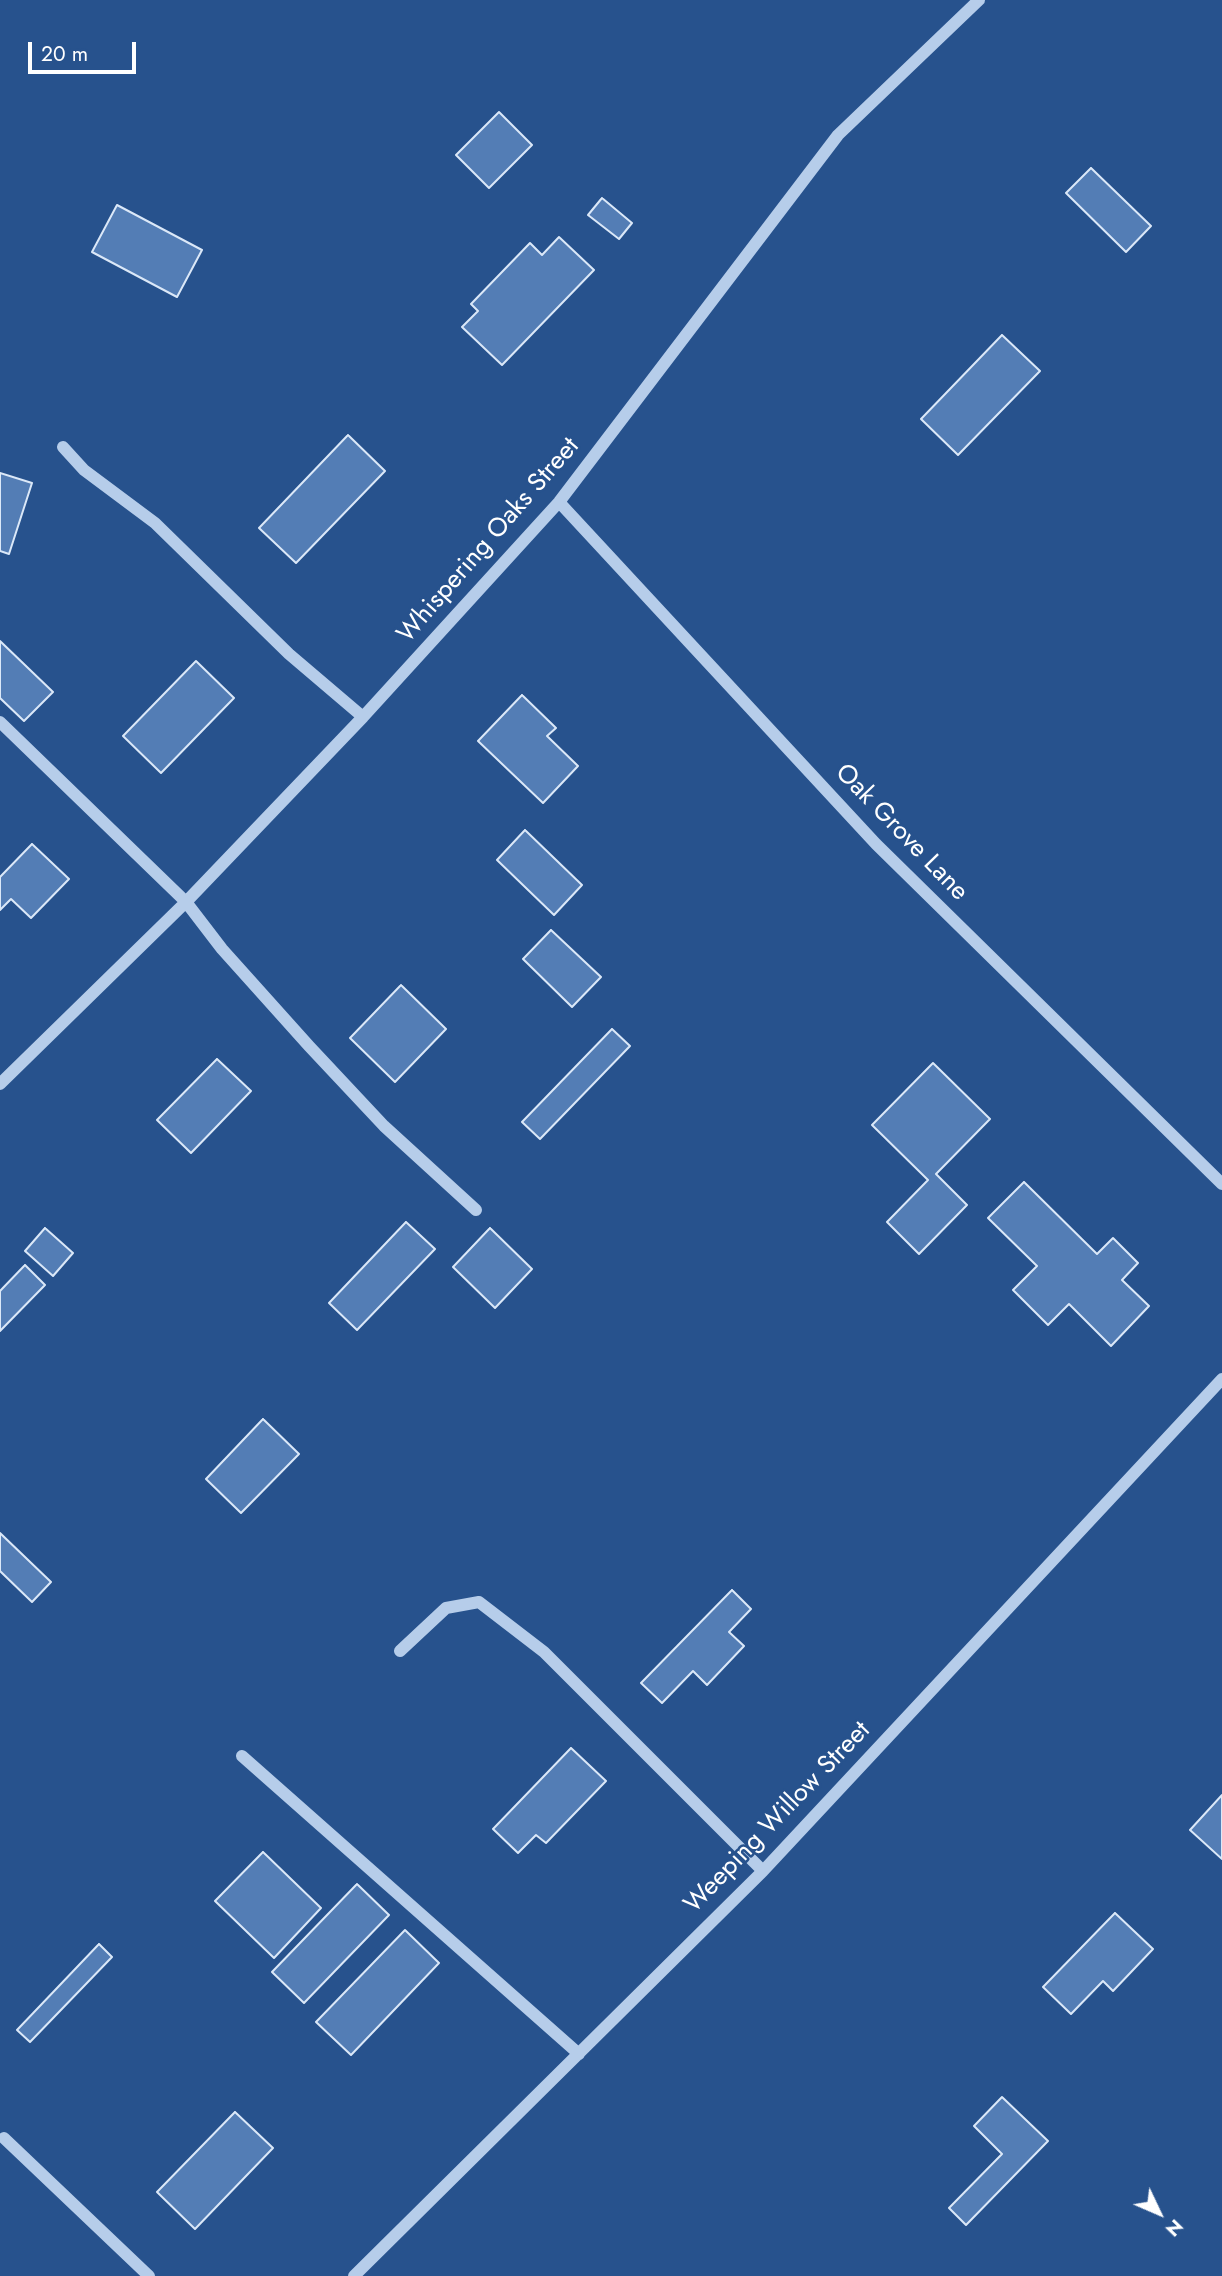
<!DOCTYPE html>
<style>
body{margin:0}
#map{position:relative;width:1222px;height:2276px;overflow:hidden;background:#27528d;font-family:Jost,sans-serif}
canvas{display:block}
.north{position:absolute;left:1124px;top:2178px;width:70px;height:70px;-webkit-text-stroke:5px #27528d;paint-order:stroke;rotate:134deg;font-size:19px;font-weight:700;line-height:28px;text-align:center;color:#fff}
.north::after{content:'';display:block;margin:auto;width:24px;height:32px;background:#fff;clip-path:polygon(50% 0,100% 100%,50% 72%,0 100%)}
.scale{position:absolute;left:28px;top:42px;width:108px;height:32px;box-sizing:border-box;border:4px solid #fff;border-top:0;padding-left:9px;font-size:21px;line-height:24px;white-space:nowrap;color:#fff;-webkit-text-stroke:5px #27528d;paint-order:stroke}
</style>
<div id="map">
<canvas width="1222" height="2276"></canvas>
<div class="north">N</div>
<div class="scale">20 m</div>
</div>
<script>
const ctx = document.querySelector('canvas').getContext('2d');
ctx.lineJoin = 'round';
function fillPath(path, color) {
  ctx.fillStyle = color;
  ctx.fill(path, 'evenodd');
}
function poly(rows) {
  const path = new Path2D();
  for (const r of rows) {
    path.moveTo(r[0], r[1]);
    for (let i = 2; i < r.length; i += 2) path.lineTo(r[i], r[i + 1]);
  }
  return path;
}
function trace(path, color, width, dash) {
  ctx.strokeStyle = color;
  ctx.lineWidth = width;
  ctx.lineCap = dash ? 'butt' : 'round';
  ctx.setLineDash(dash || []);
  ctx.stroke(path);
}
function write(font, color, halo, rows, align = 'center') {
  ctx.font = font + ' Jost,sans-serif';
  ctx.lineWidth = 5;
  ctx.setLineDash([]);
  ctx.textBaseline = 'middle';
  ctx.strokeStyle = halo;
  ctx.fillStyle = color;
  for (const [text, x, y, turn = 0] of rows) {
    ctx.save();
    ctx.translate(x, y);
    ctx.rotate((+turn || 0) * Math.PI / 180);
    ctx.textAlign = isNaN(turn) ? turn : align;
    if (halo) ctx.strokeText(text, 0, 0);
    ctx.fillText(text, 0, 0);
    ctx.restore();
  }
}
const building = poly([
 [499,112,532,145,489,188,456,155,499,112],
 [1091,168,1151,226,1126,252,1066,193,1091,168],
 [602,198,632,223,619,239,588,215,602,198],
 [117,205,202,250,177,297,92,252,117,205],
 [559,237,594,270,502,365,462,327,478,311,471,304,530,243,542,255,559,237],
 [1002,335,1040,371,958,455,921,419,1002,335],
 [348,435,385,471,296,563,259,528,348,435],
 [0,473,32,483,9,554,0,551,0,473],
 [0,641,53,692,24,721,0,698,0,641],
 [196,661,234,698,161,773,123,736,196,661],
 [522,695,556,728,547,736,578,766,543,803,478,741,522,695],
 [525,830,582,885,554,915,497,860,525,830],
 [32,844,69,879,31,918,11,899,0,910,0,877,32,844],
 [551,930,601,977,572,1007,523,959,551,930],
 [401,985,446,1029,395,1082,350,1038,401,985],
 [612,1029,630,1046,540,1139,522,1122,612,1029],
 [217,1059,251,1091,191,1153,157,1120,217,1059],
 [933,1063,990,1119,936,1174,967,1205,919,1254,887,1222,928,1180,872,1125,933,1063],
 [1024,1182,1097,1254,1113,1238,1138,1263,1122,1280,1149,1306,1111,1346,1069,1304,1048,1325,1013,1290,1037,1266,988,1218,1024,1182],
 [406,1222,435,1249,357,1330,329,1303,406,1222],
 [45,1228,73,1253,53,1276,25,1251,45,1228],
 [490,1228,532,1269,495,1308,453,1267,490,1228],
 [25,1265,45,1285,0,1331,0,1291,25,1265],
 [263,1419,299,1454,241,1513,206,1479,263,1419],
 [0,1533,51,1582,32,1602,0,1571,0,1533],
 [732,1590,751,1609,729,1632,744,1646,707,1685,693,1671,662,1703,641,1683,732,1590],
 [571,1748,606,1781,546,1843,536,1835,518,1853,493,1829,571,1748],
 [1222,1795,1222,1859,1190,1830,1222,1795],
 [263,1852,321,1908,274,1958,215,1901,263,1852],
 [357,1884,389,1915,304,2003,272,1972,357,1884],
 [1115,1913,1153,1949,1113,1991,1103,1981,1071,2014,1043,1987,1115,1913],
 [405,1930,439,1963,351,2055,316,2022,405,1930],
 [99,1944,112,1957,30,2042,17,2030,99,1944],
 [1002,2097,1048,2141,966,2225,949,2208,1002,2154,974,2126,1002,2097],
 [235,2112,273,2148,195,2229,157,2192,235,2112]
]);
const minor = poly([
 [63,447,84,470,155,523,289,654,363,717],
 [559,502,876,844,1222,1184],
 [0,722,186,902,222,949,309,1046,384,1126,476,1210],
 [0,1084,186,902,363,717,559,502,838,135,979,0],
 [400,1651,446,1608,479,1602,544,1652,763,1871],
 [242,1756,579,2054],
 [4,2138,149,2276],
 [354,2276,763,1871,1222,1379]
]);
const streetNames = [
 ["Whispering Oaks Street",489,541,-49],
 ["Oak Grove Lane",901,833,46],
 ["Weeping Willow Street",778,1818,-46]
];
fillPath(building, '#537db5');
trace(building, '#dbe8f8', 2);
trace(minor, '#b6cdea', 12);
write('26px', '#fff', '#27528d', streetNames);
</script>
